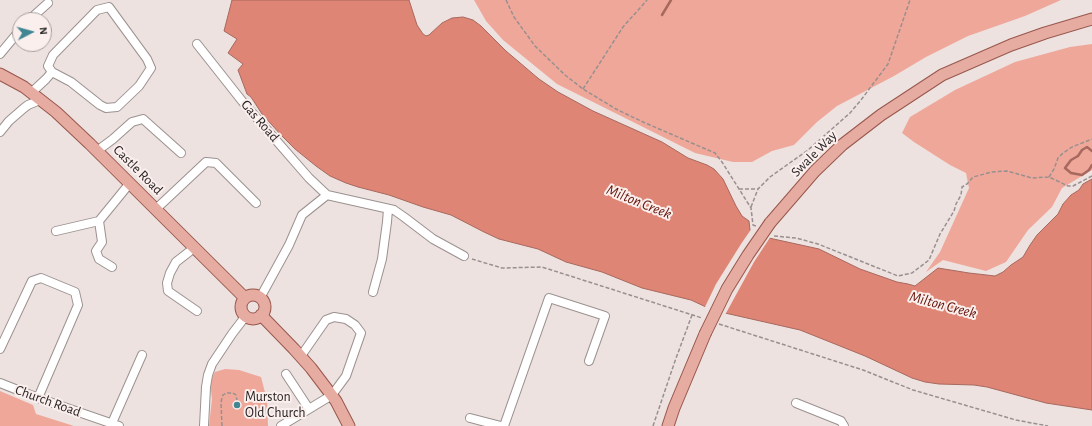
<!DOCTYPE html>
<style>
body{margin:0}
#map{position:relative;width:1092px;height:426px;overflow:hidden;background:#ede2e0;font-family:"Alegreya Sans",sans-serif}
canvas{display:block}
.north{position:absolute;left:12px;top:12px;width:40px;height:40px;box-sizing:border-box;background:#faefed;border:1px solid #a69e9d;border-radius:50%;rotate:84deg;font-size:11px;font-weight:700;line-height:16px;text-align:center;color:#282424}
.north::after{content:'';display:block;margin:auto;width:14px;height:18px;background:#418693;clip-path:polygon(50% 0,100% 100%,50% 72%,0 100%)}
</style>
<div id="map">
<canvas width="1092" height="426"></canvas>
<div class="north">N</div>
</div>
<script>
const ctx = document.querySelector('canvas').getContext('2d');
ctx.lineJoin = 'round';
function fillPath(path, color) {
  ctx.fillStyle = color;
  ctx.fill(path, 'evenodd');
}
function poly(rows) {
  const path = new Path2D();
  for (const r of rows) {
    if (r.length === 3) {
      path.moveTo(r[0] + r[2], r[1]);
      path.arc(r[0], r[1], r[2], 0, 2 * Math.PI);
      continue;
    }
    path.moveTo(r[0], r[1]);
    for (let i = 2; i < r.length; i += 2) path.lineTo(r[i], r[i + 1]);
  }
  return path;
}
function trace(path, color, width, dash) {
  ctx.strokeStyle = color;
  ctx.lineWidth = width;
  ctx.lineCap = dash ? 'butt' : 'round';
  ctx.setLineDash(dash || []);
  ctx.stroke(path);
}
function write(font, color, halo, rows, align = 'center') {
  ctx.font = font + ' "Alegreya Sans",sans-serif';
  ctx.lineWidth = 4;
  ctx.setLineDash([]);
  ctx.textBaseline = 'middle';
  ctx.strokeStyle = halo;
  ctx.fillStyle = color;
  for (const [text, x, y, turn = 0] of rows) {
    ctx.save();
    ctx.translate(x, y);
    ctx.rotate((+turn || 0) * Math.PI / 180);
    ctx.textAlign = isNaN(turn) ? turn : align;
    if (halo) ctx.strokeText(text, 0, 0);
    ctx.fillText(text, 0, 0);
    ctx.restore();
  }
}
const green = poly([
 [474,0,1061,0,1025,16,968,36,926,57,894,76,837,106,817,122,794,145,772,151,752,162,733,162,695,153,557,84,503,40,486,21],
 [1092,44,1092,170,1062,188,1052,207,1028,230,1006,262,986,271,943,260,926,272,940,252,969,188,966,173,950,165,914,142,902,133,910,117,955,90,1015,62,1070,47],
 [225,369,239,370,261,377,267,400,268,426,209,426,212,399,210,382,215,372],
 [0,391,33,405,36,414,74,426,0,426]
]);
const water = poly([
 [232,0,409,0,417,25,423,34,426,36,429,35,442,23,452,18,463,17,473,20,481,26,506,51,539,79,558,92,593,111,662,142,688,158,707,165,714,169,723,179,736,206,742,216,749,221,750,230,769,238,819,249,860,269,897,282,908,284,915,286,938,268,969,273,995,276,1003,272,1011,265,1023,257,1030,245,1037,235,1058,214,1063,204,1071,195,1079,190,1083,184,1092,179,1092,410,1046,403,987,387,974,385,939,384,925,382,912,378,865,356,800,330,725,313,706,307,691,300,642,288,602,272,566,262,538,249,499,239,484,232,451,215,423,207,389,195,358,187,346,183,330,176,316,166,295,149,281,135,262,114,251,97,247,94,238,70,243,64,228,53,237,39,224,31,232,0]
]);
const pier = poly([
 [752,228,771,236,754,262,725,315,704,309,716,284,741,244]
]);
const stream = poly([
 [662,15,671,0],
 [1092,151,1087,147,1082,150,1078,156,1071,160,1065,168,1071,173,1082,175,1089,170,1092,165]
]);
const path = poly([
 [506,0,514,17,535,46,565,75,583,89,616,109,643,122,715,153,722,162,751,208,753,225,756,226],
 [583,89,623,27,647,0],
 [823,136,828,145],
 [1049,177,1054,169,1058,158,1063,153,1072,147,1092,139],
 [739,189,758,189],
 [751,207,758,189,770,177,808,150,850,113,861,100,888,64,910,0],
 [774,236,796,238,818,244,898,276,912,273,929,260,940,234,954,211,956,204,961,195,962,187,967,184,973,177,992,172,1007,171,1032,178,1049,177,1068,186,1073,186,1092,176],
 [472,259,502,268,542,267,702,318],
 [719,324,863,370,913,390,1016,420,1048,426],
 [222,426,221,403,222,397,223,395,226,393,233,393,236,395,237,400],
 [653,426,675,361,692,315]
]);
const minor = poly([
 [29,20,48,3],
 [197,44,242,101,268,131,309,178,327,195,394,210,404,217,433,239,464,256],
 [0,54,20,30],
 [31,93,46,79,52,72,48,66,53,55,97,10,109,7,147,59,151,68,139,86,117,107,106,108,100,105,71,82,52,72],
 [0,132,9,121,24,108,28,105,40,100],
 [97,151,113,139,132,122,143,119,181,153],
 [156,209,206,162,216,163,256,203],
 [56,231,99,221],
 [194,248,176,262,170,273,167,283,168,291,197,311],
 [112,267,99,259,96,251,102,242,99,221,130,183],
 [373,292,382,259,387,222,388,209],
 [260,298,289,245,302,215,327,195],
 [0,349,32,281,41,278,75,292,78,305,38,398],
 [286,374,309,409],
 [0,383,38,398,119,426],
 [796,403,841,421,844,426],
 [470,418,501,426],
 [112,423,142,355],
 [204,426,206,387,208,375,212,364,232,334,245,317],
 [281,426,332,395,346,376,361,333,355,325,346,319,334,317,326,320,301,356],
 [504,426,549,298,605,316,589,361]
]);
const major = poly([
 [0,74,24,87,56,112,90,144,245,298],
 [770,223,815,171,842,145,881,115,942,75,1011,45,1045,33,1092,19],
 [253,307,12],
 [261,315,294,349,311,368,336,401,349,426],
 [668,426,674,408,705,334]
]);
const majorBridge = poly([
 [705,334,727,289,748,255,770,223]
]);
const markers = [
 [237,405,4,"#418693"]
];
const streetNames = [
 ["Gas Road",260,121,49],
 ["Swale Way",814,154,-45],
 ["Castle Road",138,170,45],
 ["Church Road",48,401,20]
];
const poiNames = [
 ["Murston",245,397],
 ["Old Church",245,413]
];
const waterNames = [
 ["Milton Creek",639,202,22],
 ["Milton Creek",943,305,15]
];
fillPath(green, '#efa799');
fillPath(water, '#de8575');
trace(water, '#a7685d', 1);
fillPath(pier, '#ede2e0');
trace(stream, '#a7685d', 2.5);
trace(minor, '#9b9290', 10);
trace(major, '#98574c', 13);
trace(path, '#98908f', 1.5, [4, 2]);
trace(minor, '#fff', 8);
trace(major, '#e6aba1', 11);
trace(majorBridge, '#98574c', 13, []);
trace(majorBridge, '#e6aba1', 11);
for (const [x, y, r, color] of markers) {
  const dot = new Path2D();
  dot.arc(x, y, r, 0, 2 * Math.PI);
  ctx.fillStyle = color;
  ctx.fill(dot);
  trace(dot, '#faefed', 1.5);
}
write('14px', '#282424', '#faefed', streetNames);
write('14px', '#282424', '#faefed', poiNames, 'left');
write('italic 15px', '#611107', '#faefed', waterNames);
</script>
